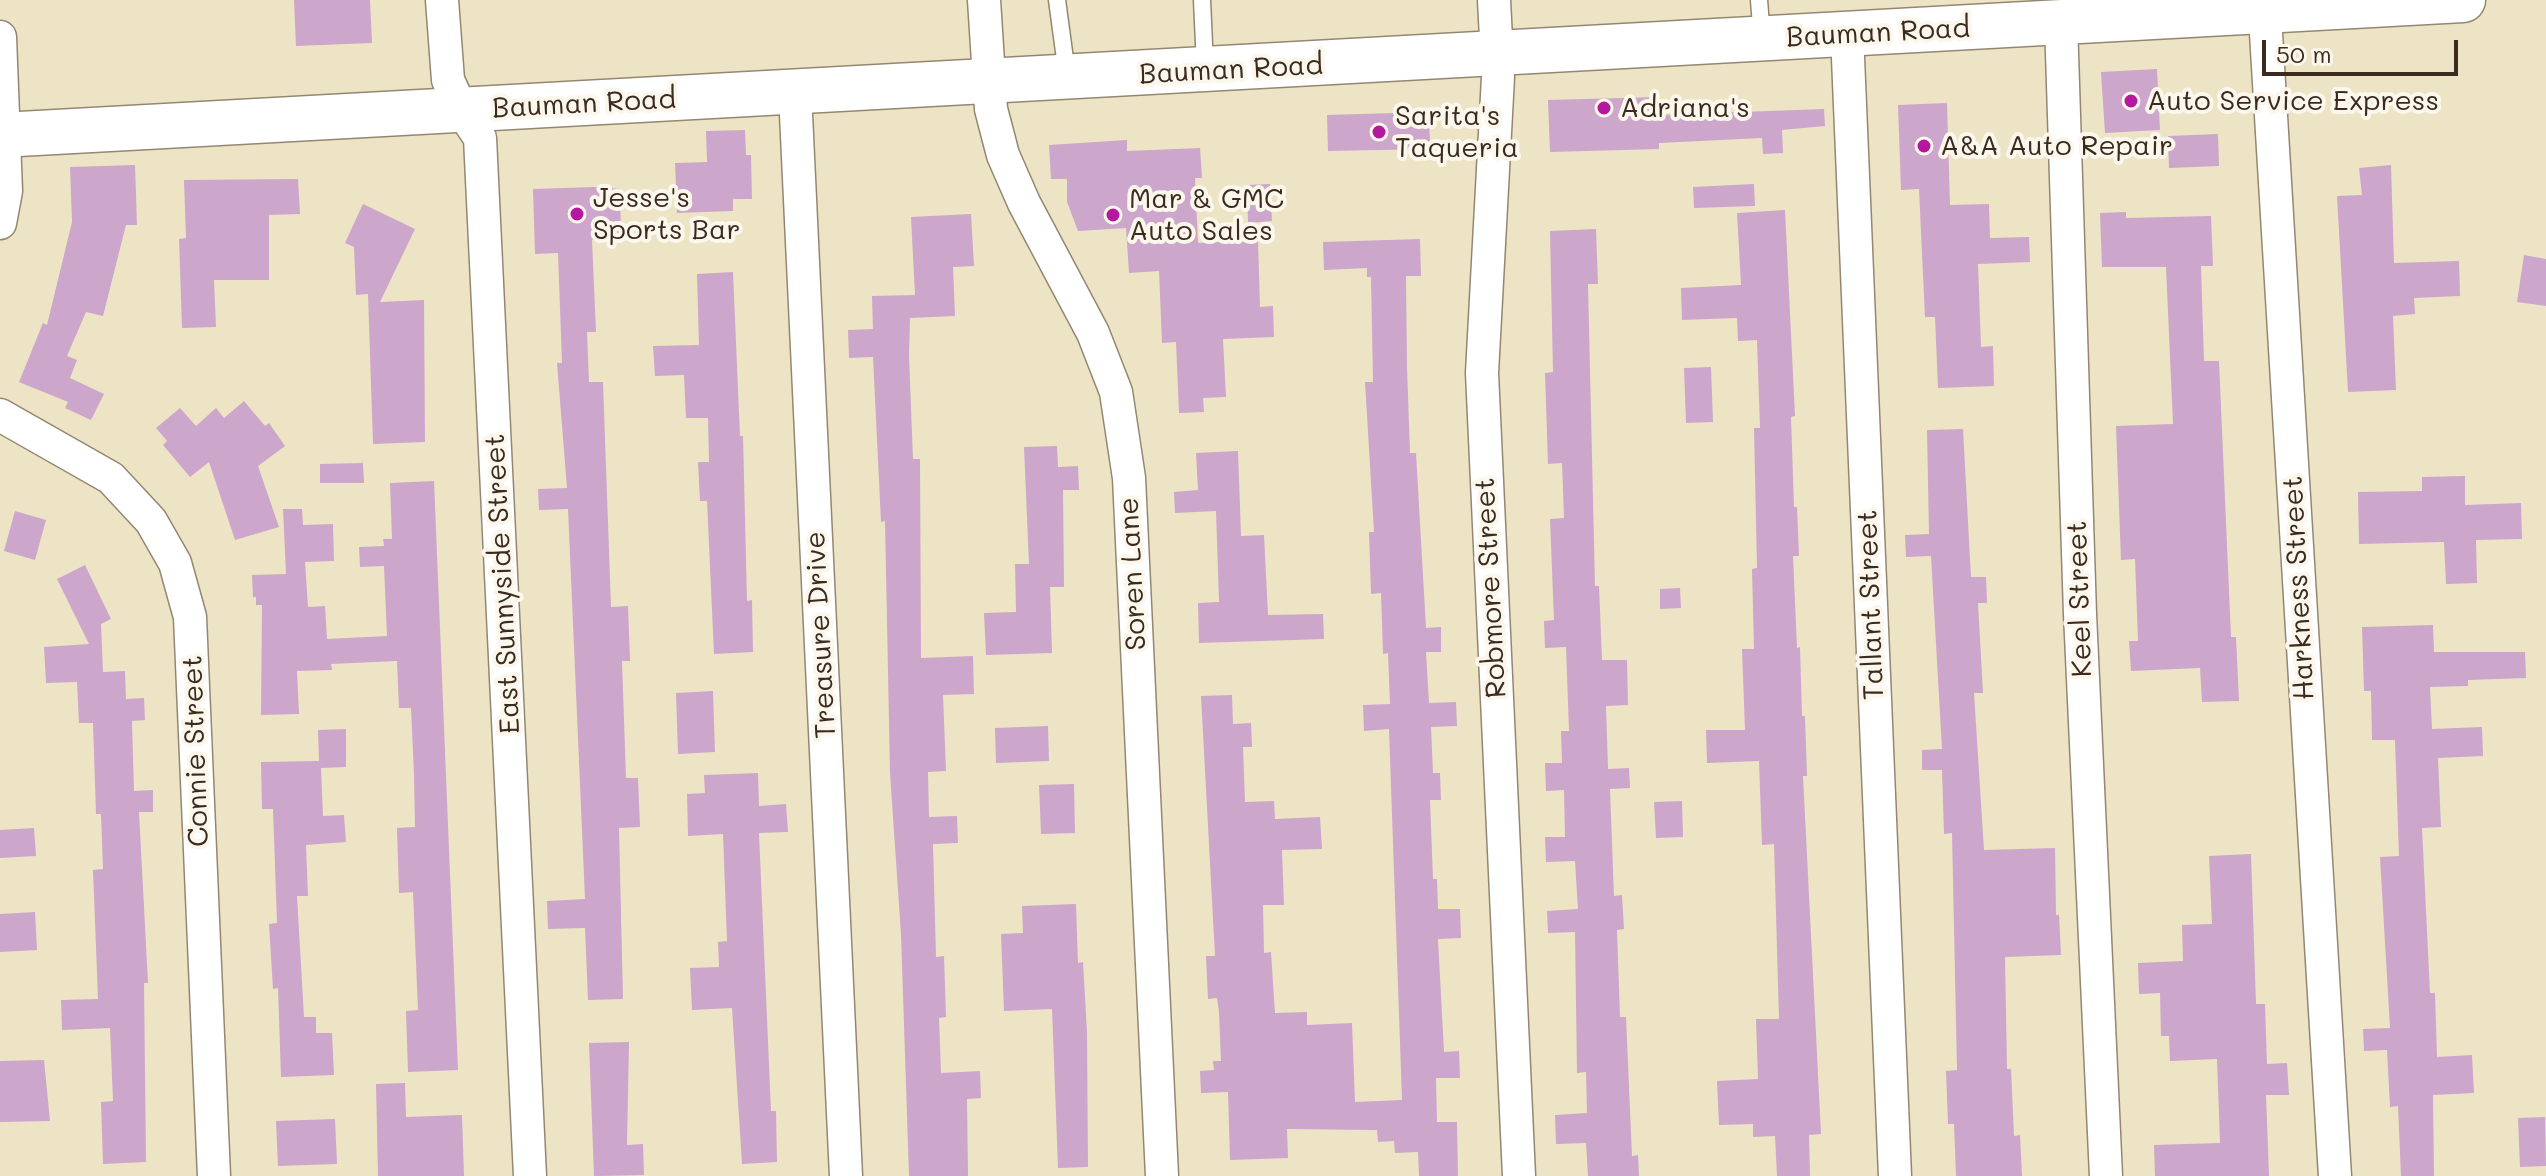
<!DOCTYPE html>
<style>
body{margin:0}
#map{position:relative;width:2546px;height:1176px;overflow:hidden;background:#ece4c5;font-family:Mali,sans-serif}
canvas{display:block}
.scale{position:absolute;left:2262px;top:40px;width:196px;height:36px;box-sizing:border-box;border:4px solid #3b2a1e;border-top:0;padding-left:10px;font-size:24px;line-height:28px;white-space:nowrap;color:#3b2a1e;-webkit-text-stroke:6px #fbf7ec;paint-order:stroke}
</style>
<div id="map">
<canvas width="2546" height="1176"></canvas>
<div class="scale">50 m</div>
</div>
<script>
const ctx = document.querySelector('canvas').getContext('2d');
ctx.lineJoin = 'round';
function fillPath(path, color) {
  ctx.fillStyle = color;
  ctx.fill(path, 'evenodd');
}
function poly(rows) {
  const path = new Path2D();
  for (const r of rows) {
    path.moveTo(r[0], r[1]);
    for (let i = 2; i < r.length; i += 2) path.lineTo(r[i], r[i + 1]);
  }
  return path;
}
function trace(path, color, width, dash) {
  ctx.strokeStyle = color;
  ctx.lineWidth = width;
  ctx.lineCap = dash ? 'butt' : 'round';
  ctx.setLineDash(dash || []);
  ctx.stroke(path);
}
function write(font, color, halo, rows, align = 'center') {
  ctx.font = font + ' Mali,sans-serif';
  ctx.lineWidth = 8;
  ctx.setLineDash([]);
  ctx.textBaseline = 'middle';
  ctx.strokeStyle = halo;
  ctx.fillStyle = color;
  for (const [text, x, y, turn = 0] of rows) {
    ctx.save();
    ctx.translate(x, y);
    ctx.rotate((+turn || 0) * Math.PI / 180);
    ctx.textAlign = isNaN(turn) ? turn : align;
    if (halo) ctx.strokeText(text, 0, 0);
    ctx.fillText(text, 0, 0);
    ctx.restore();
  }
}
const building = poly([
 [294,0,370,0,372,43,296,46],
 [2157,69,2160,130,2105,133,2101,72],
 [1658,97,1658,115,1824,109,1825,126,1782,130,1783,153,1763,154,1762,138,1659,143,1659,149,1550,152,1548,100],
 [1947,103,1950,205,1989,204,1990,238,2029,237,2030,262,1978,264,1981,347,1993,346,1994,386,1938,388,1935,317,1925,317,1919,189,1901,190,1898,105],
 [1429,112,1430,149,1328,151,1327,115],
 [745,130,746,155,751,155,752,199,733,199,733,211,677,213,675,163,707,162,706,131],
 [2218,134,2219,166,2169,168,2168,136],
 [1127,140,1127,151,1200,148,1202,178,1195,178,1198,243,1258,240,1260,307,1273,306,1274,337,1223,339,1226,397,1203,398,1204,412,1179,413,1176,342,1162,343,1159,271,1129,273,1126,228,1078,231,1067,202,1067,179,1051,179,1049,145],
 [135,165,137,225,126,225,103,316,86,312,67,356,77,360,70,378,104,394,91,420,65,408,68,402,19,382,43,323,47,325,72,222,70,167],
 [2391,165,2394,263,2459,261,2460,296,2414,298,2415,314,2393,316,2396,390,2348,392,2337,196,2362,195,2359,168],
 [298,179,300,214,269,215,269,280,214,280,216,327,182,328,179,239,186,238,184,180],
 [1270,184,1272,221,1248,223,1247,185],
 [1754,184,1755,206,1694,208,1693,187],
 [594,187,620,189,621,239,592,240,596,332,587,332,589,382,603,382,611,607,628,606,630,661,622,661,626,778,638,778,640,827,619,828,623,999,588,1000,585,928,548,929,547,901,585,899,568,509,539,510,538,489,567,488,557,363,562,363,558,253,535,254,533,189],
 [363,204,415,229,380,302,424,300,425,442,373,444,368,294,356,295,354,247,345,243],
 [1785,210,1795,416,1791,417,1794,507,1797,507,1799,556,1793,556,1797,648,1800,647,1802,716,1805,716,1807,776,1803,776,1821,1134,1809,1135,1810,1176,1777,1176,1775,1136,1753,1137,1753,1124,1719,1125,1717,1081,1758,1079,1756,1019,1779,1019,1774,844,1762,845,1759,761,1707,763,1706,730,1745,730,1742,649,1754,649,1752,569,1757,568,1754,428,1760,428,1757,340,1738,341,1737,318,1682,320,1681,288,1741,285,1737,213],
 [2126,212,2126,218,2211,216,2213,266,2201,266,2204,361,2219,361,2231,637,2236,637,2239,701,2202,702,2200,668,2131,671,2129,641,2138,641,2135,559,2121,560,2116,426,2173,424,2166,267,2102,267,2100,213],
 [971,214,974,266,953,267,955,316,910,318,909,356,913,459,920,459,921,658,973,656,974,694,943,695,946,771,928,772,929,817,957,816,958,843,933,844,936,957,944,956,946,1017,939,1018,941,1073,980,1071,981,1098,967,1099,968,1176,909,1176,901,934,890,773,885,521,881,522,873,357,849,358,848,330,873,329,872,296,915,295,911,217],
 [1596,229,1598,284,1588,284,1595,586,1599,586,1602,660,1627,660,1628,705,1606,706,1608,769,1629,768,1630,788,1610,789,1614,896,1622,895,1624,929,1617,930,1620,1017,1626,1017,1632,1156,1638,1155,1639,1176,1588,1176,1586,1143,1556,1144,1555,1115,1587,1113,1586,1072,1577,1073,1575,932,1548,933,1547,911,1578,909,1575,861,1546,862,1545,837,1565,837,1564,790,1546,791,1545,763,1562,763,1561,731,1569,731,1566,647,1545,648,1544,621,1554,620,1550,519,1564,518,1562,463,1548,464,1545,373,1553,372,1550,231],
 [1420,239,1421,276,1406,276,1407,367,1410,453,1416,453,1426,628,1441,627,1441,652,1426,652,1429,703,1456,702,1457,726,1431,727,1433,773,1440,773,1441,800,1430,800,1433,879,1437,879,1438,909,1460,909,1461,938,1438,939,1444,1052,1459,1051,1460,1078,1436,1078,1437,1122,1457,1122,1458,1176,1419,1176,1418,1152,1395,1153,1394,1141,1378,1142,1377,1130,1287,1129,1288,1158,1230,1160,1228,1092,1201,1093,1200,1071,1214,1070,1213,1061,1221,1061,1219,1012,1217,998,1208,999,1206,956,1215,956,1201,696,1232,695,1233,724,1251,723,1252,747,1243,747,1245,802,1274,801,1275,819,1320,817,1322,849,1282,850,1284,905,1263,905,1264,953,1271,952,1275,1013,1307,1012,1307,1025,1352,1023,1355,1102,1402,1100,1389,729,1364,731,1363,705,1390,704,1388,653,1383,654,1381,593,1371,594,1369,532,1374,532,1365,382,1373,382,1371,277,1367,277,1367,268,1324,270,1323,242],
 [2524,255,2546,259,2546,306,2517,302],
 [733,272,740,436,743,436,747,601,752,600,753,652,714,654,707,501,700,501,698,462,709,462,708,418,686,418,684,375,655,376,653,346,699,345,697,274],
 [1711,367,1713,422,1686,423,1684,368],
 [244,401,265,426,269,423,285,446,258,466,279,527,235,540,209,462,190,477,163,445,167,441,156,428,180,408,196,426,216,408,224,418],
 [1963,429,1971,577,1986,577,1987,603,1978,603,1983,693,1974,693,1984,850,2055,848,2056,915,2059,915,2061,955,2005,957,2007,1069,2011,1069,2014,1136,2020,1135,2022,1176,1956,1176,1954,1124,1948,1124,1946,1071,1957,1070,1952,833,1944,834,1942,770,1922,770,1922,750,1942,749,1931,556,1906,557,1905,535,1929,534,1927,430],
 [1057,446,1058,467,1078,466,1079,490,1063,490,1064,587,1050,587,1052,653,986,655,984,613,1016,612,1015,564,1029,564,1024,447],
 [1238,451,1241,536,1264,535,1268,615,1323,614,1324,639,1199,643,1198,603,1219,602,1216,511,1175,513,1174,492,1198,490,1196,453],
 [363,463,364,483,320,483,320,464],
 [2465,476,2465,505,2521,503,2522,539,2476,540,2477,583,2446,584,2444,542,2359,544,2358,492,2422,491,2422,477],
 [434,481,458,1070,408,1072,406,1011,418,1010,413,892,399,893,397,828,415,827,414,775,411,708,399,708,397,661,331,664,332,670,297,671,299,714,261,715,262,605,256,605,256,597,253,597,252,575,286,574,283,509,302,509,303,525,333,524,334,561,305,562,308,607,325,606,327,639,387,636,384,566,360,567,359,547,384,546,383,539,392,539,390,483],
 [15,511,46,520,35,560,4,551],
 [85,565,111,619,101,624,103,672,125,671,126,699,144,698,145,720,132,721,134,791,153,790,153,812,139,812,148,983,144,983,146,1162,103,1164,101,1102,113,1101,110,1028,62,1030,61,1000,98,999,93,870,103,869,101,814,96,814,93,723,79,723,77,682,46,683,44,647,89,644,57,579],
 [1680,588,1681,608,1660,609,1660,589],
 [2433,625,2434,652,2525,652,2526,678,2468,680,2468,686,2430,687,2432,729,2482,727,2483,756,2438,758,2441,827,2422,828,2430,993,2435,993,2437,1057,2472,1055,2474,1093,2433,1095,2434,1176,2401,1176,2398,1106,2390,1107,2387,1050,2364,1051,2363,1029,2390,1028,2380,857,2399,856,2395,740,2372,740,2371,691,2364,691,2362,627],
 [713,691,715,752,678,754,676,693],
 [1048,726,1049,761,996,763,995,728],
 [346,729,346,767,321,768,323,816,344,815,346,842,306,845,308,896,297,896,304,1017,316,1017,316,1033,332,1033,334,1075,281,1077,278,988,273,989,269,924,277,923,273,809,262,809,261,762,319,761,318,730],
 [758,773,759,806,786,804,788,832,759,833,771,1111,776,1111,777,1162,742,1164,732,1008,692,1010,690,968,719,967,718,942,727,941,723,834,688,836,687,794,705,793,704,775],
 [1074,784,1075,833,1041,834,1039,785],
 [1682,801,1683,837,1656,838,1654,802],
 [34,828,36,856,0,858,0,830],
 [2251,854,2256,1004,2265,1004,2267,1064,2287,1063,2289,1095,2266,1095,2269,1176,2155,1176,2154,1145,2220,1143,2217,1059,2170,1061,2169,1036,2161,1036,2160,993,2139,994,2138,963,2183,961,2182,925,2212,924,2209,856],
 [1076,904,1078,963,1083,962,1087,1032,1088,1167,1058,1168,1052,1009,1004,1011,1001,934,1023,933,1022,906],
 [35,912,37,950,0,952,0,914],
 [629,1042,627,1145,643,1144,644,1175,594,1176,589,1043],
 [44,1060,50,1121,0,1122,0,1061],
 [405,1083,406,1117,462,1115,464,1176,378,1176,376,1084],
 [2545,1117,2546,1166,2520,1167,2518,1118],
 [335,1119,337,1164,278,1166,276,1121]
]);
const lane = poly([
 [1057,0,1067,74],
 [1202,0,1205,66],
 [1759,0,1762,38]
]);
const street = poly([
 [442,0,448,80,462,111,480,138,530,1176],
 [984,0,991,109,1003,155,1024,203,1093,333,1116,392,1129,478,1162,1176],
 [1494,0,1498,77,1482,373,1519,1176],
 [2264,0,2335,1176],
 [2061,22,2080,614,2106,1176],
 [1847,34,1895,1176],
 [0,37,6,191,0,223],
 [795,93,846,1176],
 [0,415,111,478,151,521,175,563,190,617,214,1176]
]);
const secondary = poly([
 [0,135,2463,0]
]);
const markers = [
 [2131,101,8,"#b5179e"],
 [1604,108,8,"#b5179e"],
 [1379,132,8,"#b5179e"],
 [1924,146,8,"#b5179e"],
 [577,214,8,"#b5179e"],
 [1113,215,8,"#b5179e"]
];
const streetNames = [
 ["Bauman Road",1878,33,-3],
 ["Bauman Road",1231,70,-3],
 ["Bauman Road",584,104,-3],
 ["Soren Lane",1133,574,-93],
 ["East Sunnyside Street",503,584,-93],
 ["Robmore Street",1491,588,-93],
 ["Harkness Street",2299,588,-93],
 ["Keel Street",2080,599,-92],
 ["Tallant Street",1871,605,-92],
 ["Treasure Drive",821,635,-93],
 ["Connie Street",196,751,-92]
];
const poiNames = [
 ["Auto Service Express",2147,101],
 ["Adriana's",1620,108],
 ["Sarita's",1395,116],
 ["Taqueria",1395,148],
 ["A&A Auto Repair",1940,146],
 ["Jesse's",593,198],
 ["Sports Bar",593,230],
 ["Mar & GMC",1129,199],
 ["Auto Sales",1129,231]
];
fillPath(building, '#cda6cc');
trace(lane, '#948772', 19);
trace(street, '#948772', 35);
trace(secondary, '#948772', 47);
trace(lane, '#fff', 16);
trace(street, '#fff', 32);
trace(secondary, '#fff', 44);
for (const [x, y, r, color] of markers) {
  const dot = new Path2D();
  dot.arc(x, y, r, 0, 2 * Math.PI);
  ctx.fillStyle = color;
  ctx.fill(dot);
  trace(dot, '#fbf7ec', 3);
}
write('28px', '#3b2a1e', '#fbf7ec', streetNames);
write('28px', '#3b2a1e', '#fbf7ec', poiNames, 'left');
</script>
